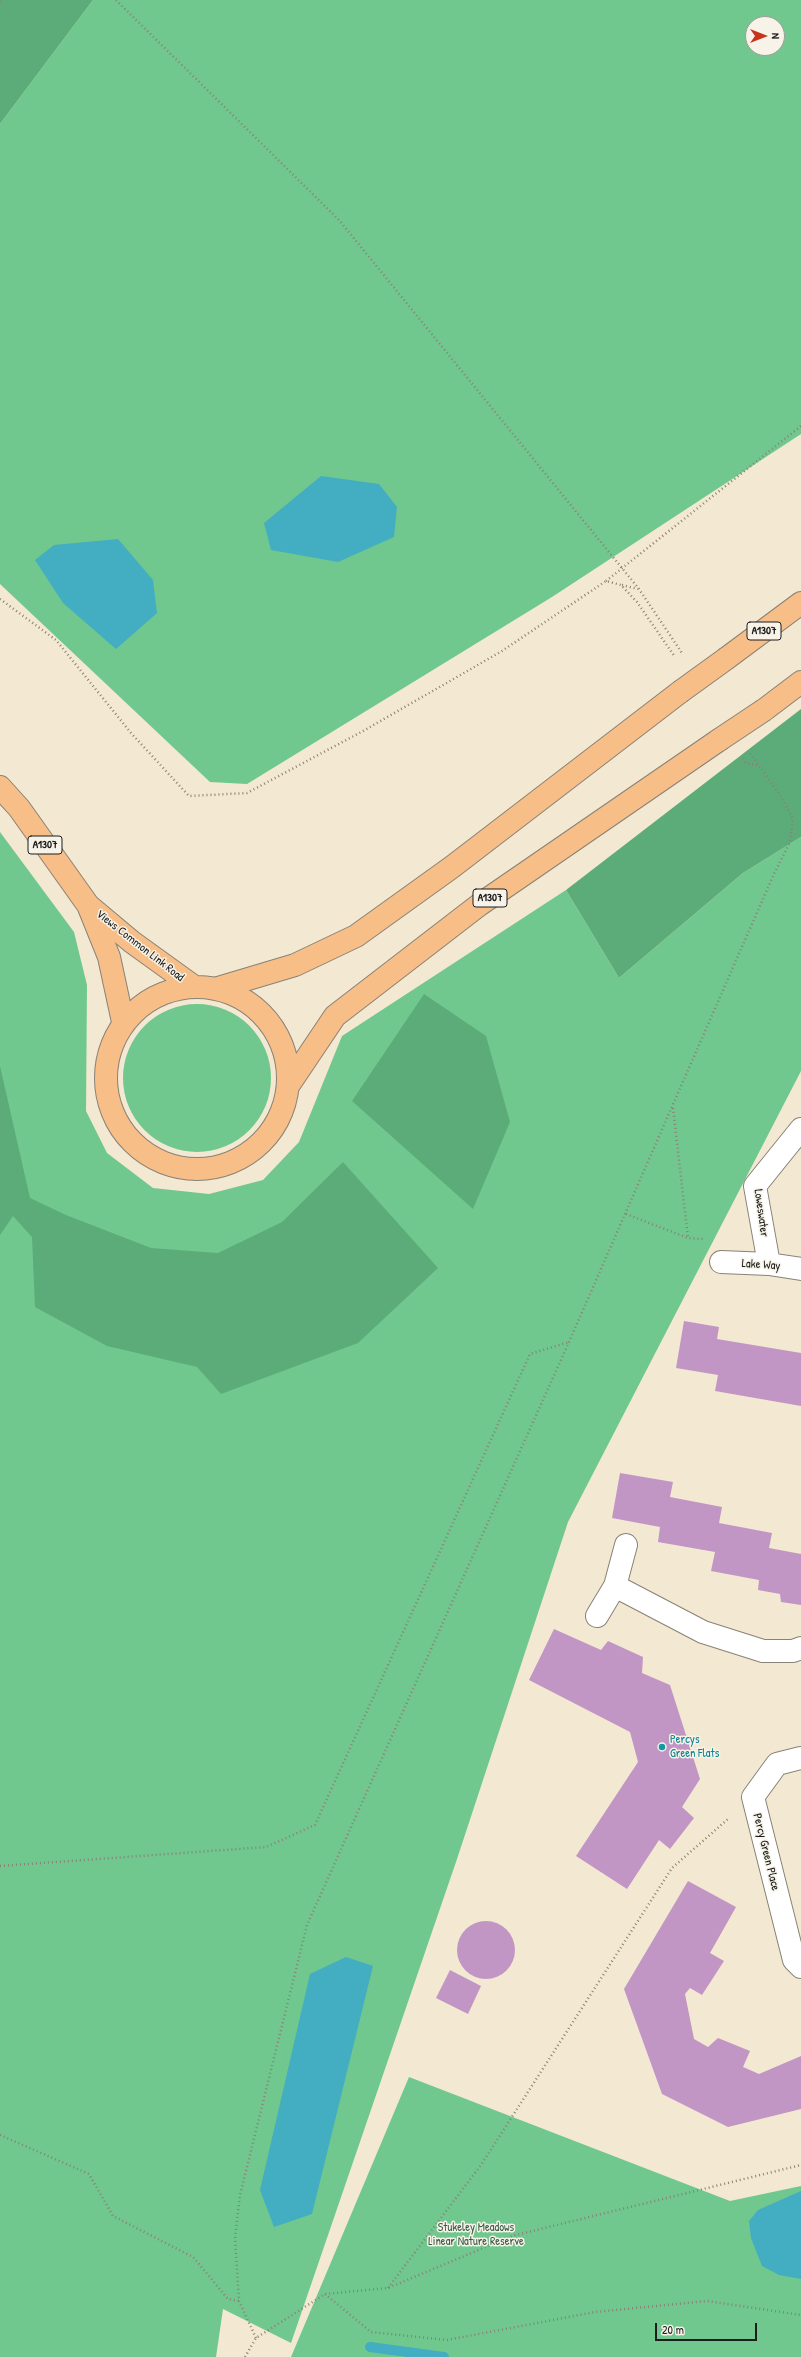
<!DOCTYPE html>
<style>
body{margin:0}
#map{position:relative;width:801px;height:2357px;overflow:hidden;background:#f3e8d2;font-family:"Patrick Hand",sans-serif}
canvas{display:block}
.north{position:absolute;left:745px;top:16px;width:40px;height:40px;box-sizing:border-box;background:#f7f3e8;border:1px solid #9f9d96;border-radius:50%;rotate:90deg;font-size:11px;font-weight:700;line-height:16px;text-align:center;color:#1c1c1c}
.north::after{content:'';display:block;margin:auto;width:14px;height:18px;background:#c8321e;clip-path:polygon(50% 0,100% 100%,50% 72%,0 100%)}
.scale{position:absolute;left:655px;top:2323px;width:102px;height:18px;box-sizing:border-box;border:2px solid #1c1c1c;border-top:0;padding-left:5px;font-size:12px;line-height:14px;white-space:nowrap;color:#1c1c1c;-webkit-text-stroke:3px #f7f3e8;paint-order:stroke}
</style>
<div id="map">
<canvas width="801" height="2357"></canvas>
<div class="north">N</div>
<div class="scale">20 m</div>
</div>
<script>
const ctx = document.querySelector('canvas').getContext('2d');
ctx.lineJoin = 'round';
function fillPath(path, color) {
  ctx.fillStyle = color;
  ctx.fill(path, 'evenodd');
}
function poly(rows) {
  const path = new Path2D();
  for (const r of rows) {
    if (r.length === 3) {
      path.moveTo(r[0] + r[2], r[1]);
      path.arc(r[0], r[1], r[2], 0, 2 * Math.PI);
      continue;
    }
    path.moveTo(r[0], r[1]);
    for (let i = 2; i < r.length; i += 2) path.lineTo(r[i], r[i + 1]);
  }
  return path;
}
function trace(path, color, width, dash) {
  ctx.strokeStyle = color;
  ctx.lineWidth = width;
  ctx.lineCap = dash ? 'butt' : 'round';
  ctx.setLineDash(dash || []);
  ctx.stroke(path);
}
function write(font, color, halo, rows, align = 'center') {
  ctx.font = font + ' "Patrick Hand",sans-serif';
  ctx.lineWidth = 3;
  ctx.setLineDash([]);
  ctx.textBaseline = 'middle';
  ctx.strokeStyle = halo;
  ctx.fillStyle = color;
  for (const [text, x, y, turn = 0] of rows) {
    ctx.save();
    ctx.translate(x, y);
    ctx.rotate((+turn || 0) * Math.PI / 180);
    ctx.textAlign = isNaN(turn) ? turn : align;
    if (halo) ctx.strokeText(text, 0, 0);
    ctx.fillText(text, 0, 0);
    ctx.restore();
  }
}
const green = poly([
 [93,0,801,0,801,434,552,597,247,784,210,782,0,584,0,124],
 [753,24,777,24,777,48,753,48],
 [0,832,74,932,87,985,86,1111,107,1153,153,1188,209,1194,263,1180,299,1142,342,1036,566,890,619,978,743,873,801,837,801,1071,568,1522,457,1859,291,2343,223,2309,216,2357,0,2357],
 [197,1078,74],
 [409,2077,730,2201,801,2186,801,2357,291,2357]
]);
const forest = poly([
 [0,0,93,0,0,124],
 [801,709,801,837,743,873,619,978,566,890],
 [424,994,486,1036,510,1122,473,1209,352,1101],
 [0,1066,30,1198,66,1215,151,1248,218,1253,282,1222,343,1162,438,1268,358,1343,221,1394,197,1367,107,1346,35,1307,32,1237,13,1216,0,1235]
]);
const water = poly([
 [321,476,379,484,397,507,394,537,338,562,271,550,264,523],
 [118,539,153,580,157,613,116,649,63,603,35,560,54,545],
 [346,1957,373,1966,312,2214,274,2227,260,2190,310,1974],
 [801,2191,801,2279,779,2275,762,2266,751,2238,749,2221,758,2210]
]);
const stream = poly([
 [370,2347,444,2357]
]);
const building = poly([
 [684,1321,719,1327,717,1339,801,1353,801,1406,715,1391,718,1375,676,1368],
 [620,1473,673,1482,670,1497,722,1507,719,1523,772,1533,769,1548,801,1554,801,1605,781,1602,780,1594,758,1590,759,1580,711,1571,715,1552,658,1542,660,1527,612,1518],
 [554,1629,601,1650,608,1641,643,1657,642,1673,670,1685,700,1779,682,1807,694,1818,670,1849,659,1840,627,1889,576,1856,638,1762,630,1732,529,1680],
 [688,1881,736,1907,710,1953,724,1961,702,1995,690,1988,685,1994,694,2039,708,2047,718,2038,750,2051,743,2067,759,2074,801,2056,801,2109,728,2127,662,2094,624,1989],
 [486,1950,29],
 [450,1970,481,1986,468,2014,436,1998]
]);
const path = poly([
 [116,0,339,220,639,589,682,653],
 [0,2,2,0],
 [606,581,801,426],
 [622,585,638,589],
 [0,599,56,640,131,733,189,796,247,793,365,730,502,651,606,581,621,585,637,602,675,657],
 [743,758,746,763,759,766],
 [673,1108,688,1238],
 [626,1214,688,1238,703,1239],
 [0,1866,266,1847,315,1825,530,1354,569,1342],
 [0,2135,89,2174,113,2216,193,2257,228,2299,239,2301],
 [388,2288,481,2165,672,1868,728,1819],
 [325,2294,371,2332,447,2340,595,2312,707,2301,801,2315],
 [256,2338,239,2301,235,2238,240,2195,307,1925,569,1342,773,876,790,842,793,819,780,795,750,753],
 [245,2357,256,2338,325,2294,388,2288,512,2236,801,2165]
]);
const minor = poly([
 [721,1262,769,1264,801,1269],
 [769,1264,755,1186,801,1129],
 [615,1586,626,1545],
 [597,1616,615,1586,703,1632,763,1651,793,1651,801,1648],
 [801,1758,777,1764,753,1797,794,1960,801,1967]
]);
const primary = poly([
 [727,658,801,603],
 [764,710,801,682],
 [0,787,19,808,88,905,109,957,123,1022],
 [89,906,132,942,193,986],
 [197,1078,91],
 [218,988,295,965,356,936,452,867,680,692],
 [288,1086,335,1016,479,905,719,740]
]);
const primaryBridge = poly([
 [680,692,727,658],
 [719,740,764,710]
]);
const markers = [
 [662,1747,4,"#0f9aa8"]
];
const shields = [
 [764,631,34],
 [45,845,34],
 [490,898,34]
];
const shieldNames = [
 ["A1307",764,631],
 ["A1307",45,845],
 ["A1307",490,898]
];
const streetNames = [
 ["Views Common Link Road",140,946,38],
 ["Loweswater",761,1213,82],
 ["Lake Way",761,1265,4],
 ["Percy Green Place",766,1852,76]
];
const cultureNames = [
 ["Percys",670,1740],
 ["Green Flats",670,1754]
];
const parkNames = [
 ["Stukeley Meadows",476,2228],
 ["Linear Nature Reserve",476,2242]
];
fillPath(green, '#70c88e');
fillPath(forest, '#5cac79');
fillPath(water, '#43adc2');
trace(stream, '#43adc2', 10);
fillPath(building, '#c196c4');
trace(minor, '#888277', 24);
trace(primary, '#888277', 24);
trace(path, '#888277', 2.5, [1, 3]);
trace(minor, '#fff', 22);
trace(primary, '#f7be88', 22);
trace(primaryBridge, '#888277', 24, []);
trace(primaryBridge, '#f7be88', 22);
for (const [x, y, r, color] of markers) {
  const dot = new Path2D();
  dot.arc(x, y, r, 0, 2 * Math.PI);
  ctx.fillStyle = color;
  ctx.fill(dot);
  trace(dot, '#f7f3e8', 1.5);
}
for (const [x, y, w] of shields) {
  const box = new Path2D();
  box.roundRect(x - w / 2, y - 9, w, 18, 3);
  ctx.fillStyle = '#f7f3e8';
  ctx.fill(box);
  trace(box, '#1c1c1c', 1);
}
write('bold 11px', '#1c1c1c', null, shieldNames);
write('12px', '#1c1c1c', '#f7f3e8', streetNames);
write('12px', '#0d838f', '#f7f3e8', cultureNames, 'left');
write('12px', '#395844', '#f7f3e8', parkNames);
</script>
